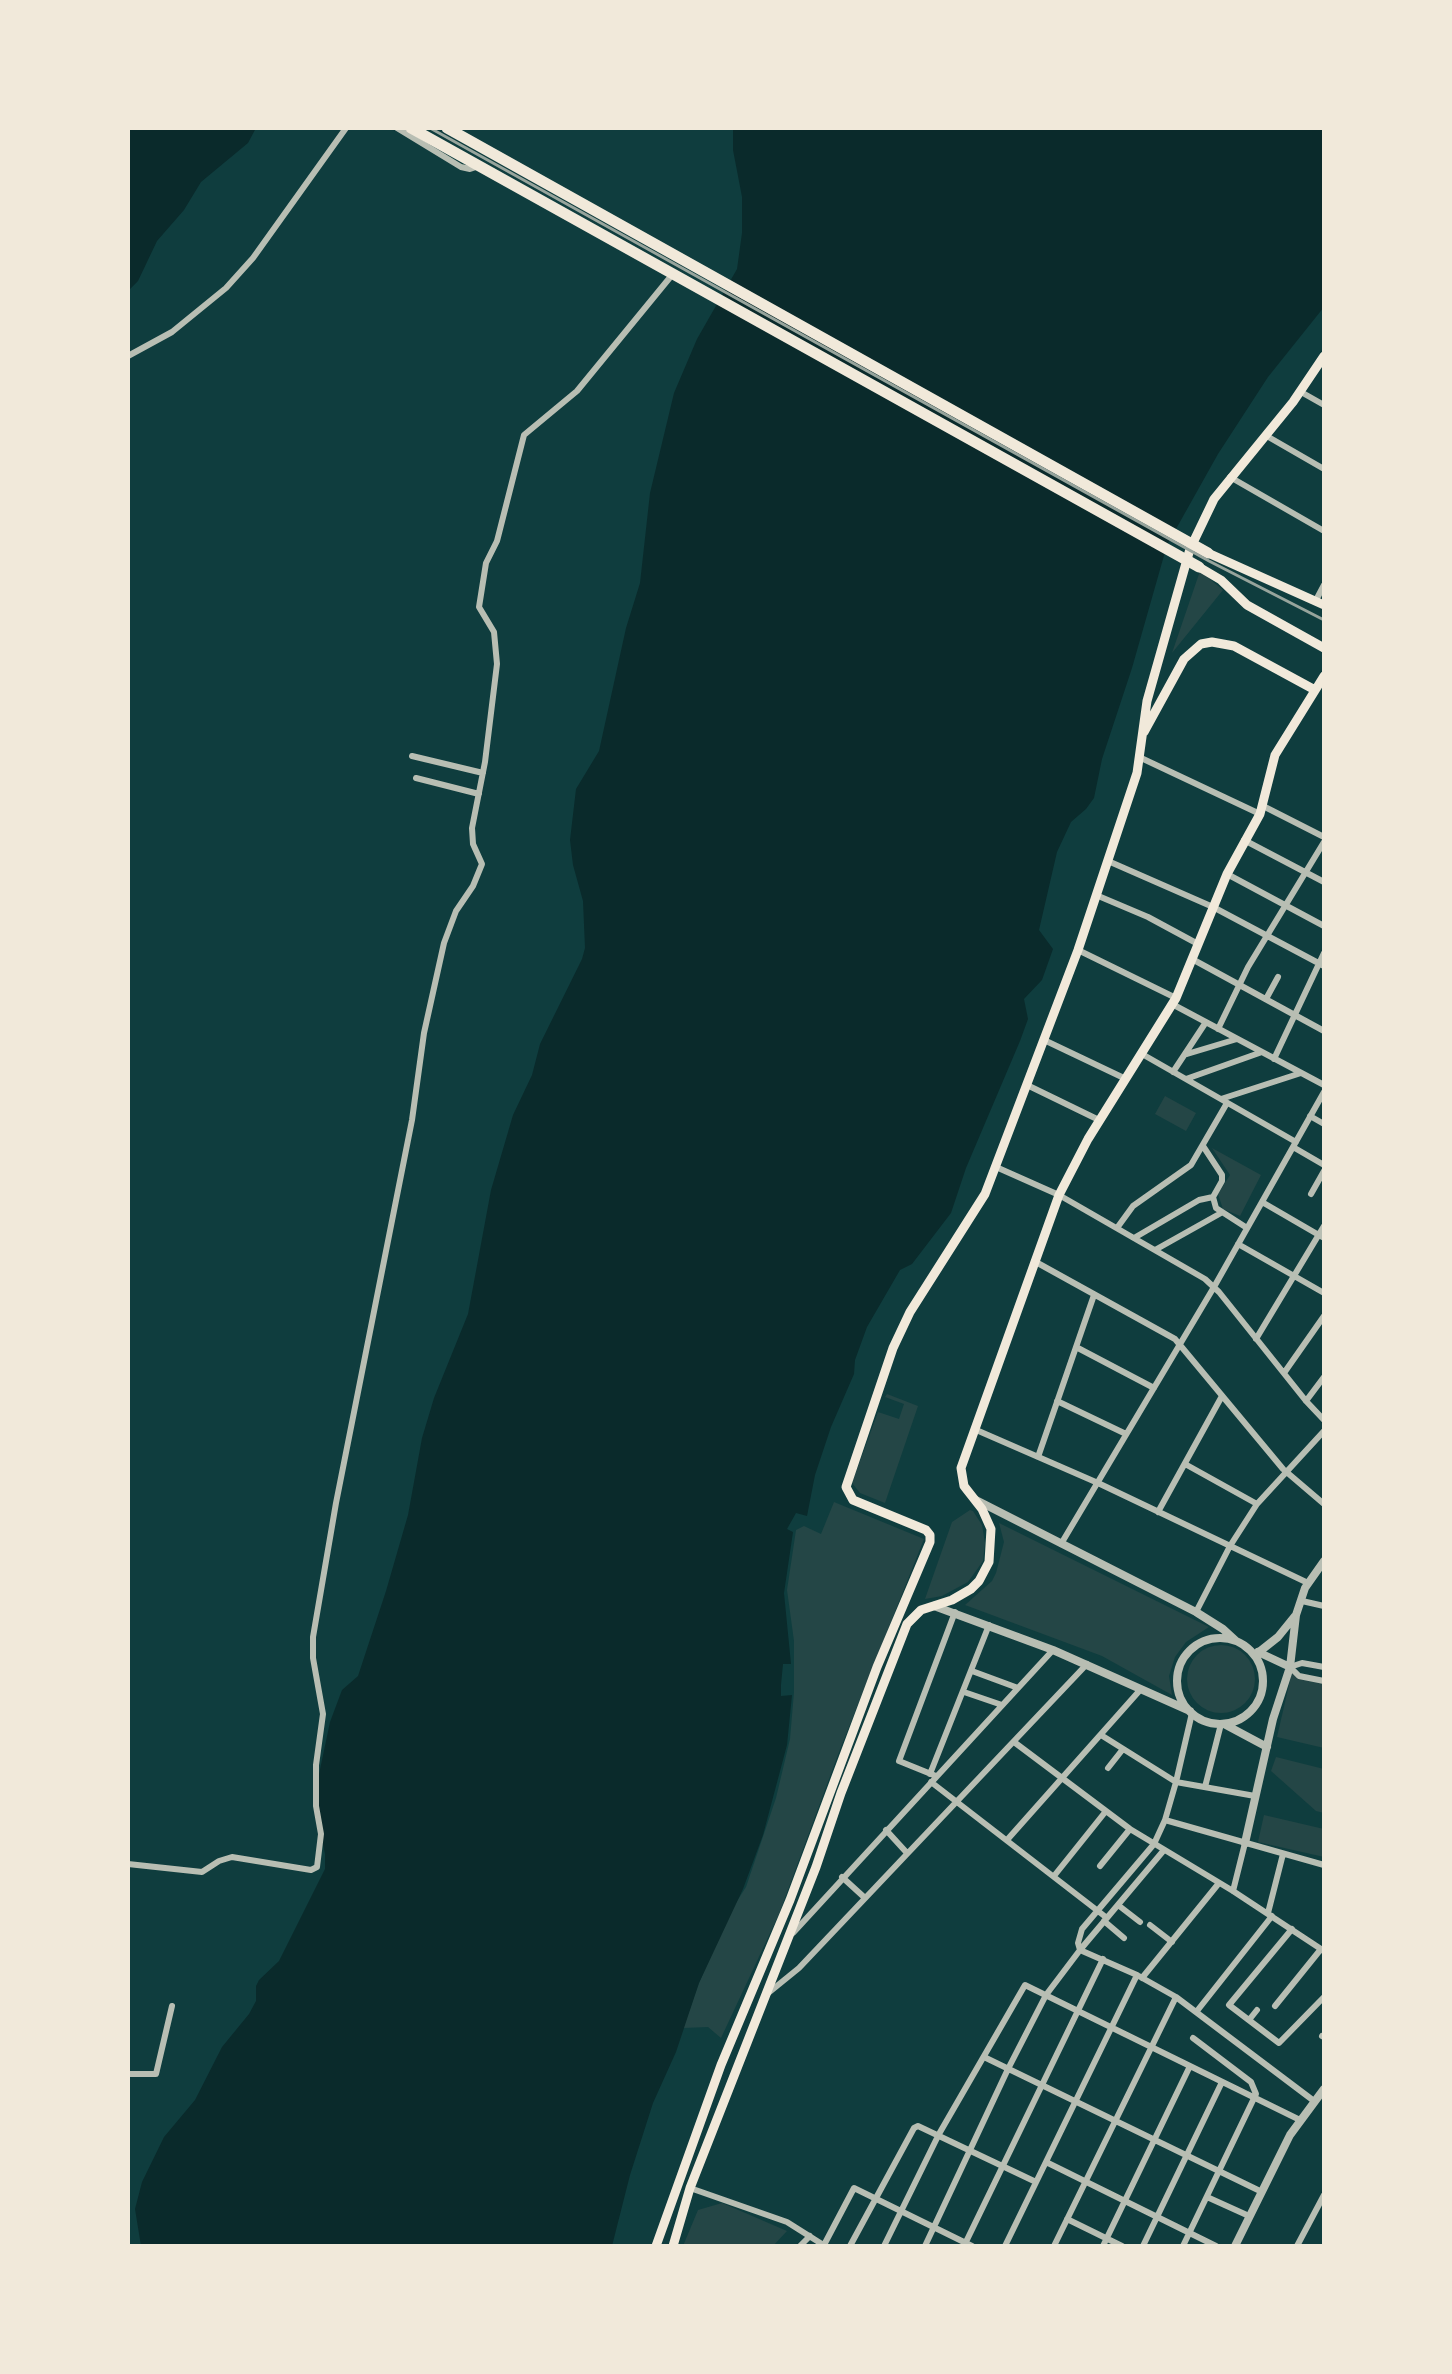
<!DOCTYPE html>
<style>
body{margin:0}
#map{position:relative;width:1452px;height:2374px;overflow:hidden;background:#0f3d3e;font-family:"DejaVu Sans",sans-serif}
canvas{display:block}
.frame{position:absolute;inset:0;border:130px solid #f1e9da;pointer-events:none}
</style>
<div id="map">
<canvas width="1452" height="2374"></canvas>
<div class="frame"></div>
</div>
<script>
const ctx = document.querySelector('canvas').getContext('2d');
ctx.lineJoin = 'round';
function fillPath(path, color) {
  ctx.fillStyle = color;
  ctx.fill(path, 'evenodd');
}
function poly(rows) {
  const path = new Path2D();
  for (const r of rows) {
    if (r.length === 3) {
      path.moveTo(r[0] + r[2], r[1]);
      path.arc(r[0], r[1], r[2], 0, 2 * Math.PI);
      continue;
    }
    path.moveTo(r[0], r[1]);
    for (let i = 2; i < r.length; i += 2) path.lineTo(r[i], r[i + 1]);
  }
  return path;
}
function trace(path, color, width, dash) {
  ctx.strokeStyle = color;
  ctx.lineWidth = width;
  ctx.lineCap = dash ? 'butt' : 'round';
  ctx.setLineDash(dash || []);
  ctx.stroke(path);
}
const green = poly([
 [1200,571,1223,590,1172,653],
 [1165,1096,1196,1113,1186,1131,1155,1114],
 [1212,1148,1261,1175,1240,1216,1223,1209,1218,1194,1230,1175],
 [887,1394,918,1406,885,1503,860,1493,852,1483,878,1412,899,1419,904,1404,885,1397],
 [834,1502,924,1539,839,1752,779,1914,721,2038,708,2027,683,2028,699,1983,730,1912,746,1887,776,1798,790,1739,794,1692,794,1641,787,1590,796,1530,804,1526,821,1534],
 [970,1510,973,1511,982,1525,985,1543,983,1561,968,1582,942,1596,925,1599,952,1522],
 [999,1523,1209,1627,1186,1642,1175,1657,1169,1676,1172,1695,1102,1656,965,1605,992,1581,996,1573,1004,1542],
 [1221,1679,34],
 [1292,1672,1324,1679,1324,1748,1277,1737],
 [1276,1757,1324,1769,1324,1813,1316,1811,1271,1771],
 [1264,1815,1324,1829,1324,1857,1258,1842],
 [722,2203,743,2212,787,2231,773,2246,683,2246,698,2210]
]);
const water = poly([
 [128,128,256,128,248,143,201,182,184,210,157,241,138,281,128,291],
 [733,128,1324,128,1324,307,1268,377,1218,454,1167,545,1132,668,1102,759,1094,798,1086,809,1071,822,1057,852,1039,930,1053,949,1042,980,1024,999,1028,1019,1020,1041,966,1168,951,1213,912,1264,900,1270,867,1327,855,1360,854,1374,831,1427,815,1475,807,1516,796,1513,787,1529,793,1532,784,1593,791,1664,783,1664,781,1685,781,1696,792,1695,787,1745,763,1835,743,1889,699,1983,676,2052,653,2103,630,2175,612,2246,141,2246,135,2209,142,2182,164,2137,195,2100,222,2047,249,2014,256,2001,256,1986,259,1980,279,1961,325,1869,325,1854,317,1817,318,1779,330,1722,342,1690,358,1676,386,1591,408,1515,422,1438,434,1398,468,1314,491,1190,513,1115,532,1075,540,1044,582,959,585,948,583,901,573,865,570,840,576,789,599,751,626,628,640,583,650,493,674,393,697,339,737,269,742,233,742,197,733,150]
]);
const minor = poly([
 [397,128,461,167,470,169,479,166],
 [128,356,172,332,226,288,253,258,346,128],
 [1301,392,1324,405],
 [1265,435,1324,469],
 [1230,477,1324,531],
 [1315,602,1324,585],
 [412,756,483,773],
 [1139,757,1260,814],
 [416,778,479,794],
 [1263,806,1324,837],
 [1244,840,1324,882],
 [1108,861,1213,907,1324,966],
 [1227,874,1324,926],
 [1096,895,1148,917,1198,944],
 [1078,950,1176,998],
 [1192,959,1324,1031],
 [1266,999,1278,977],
 [1172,1004,1324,1085],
 [1218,1029,1248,967,1324,842],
 [1044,1040,1126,1079],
 [1142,1054,1296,1142],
 [1187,1054,1237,1039],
 [1274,1059,1324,953],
 [1173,1072,1206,1022],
 [1186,1079,1262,1052],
 [1027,1085,1099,1120],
 [1221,1099,1301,1073],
 [1310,1116,1324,1124],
 [1203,1146,1222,1175,1222,1181,1213,1197,1216,1208,1247,1228],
 [1293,1147,1324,1165],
 [996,1167,1059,1195,1205,1279,1219,1292,1306,1401,1324,1420],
 [1311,1194,1324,1171],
 [1262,1202,1324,1238],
 [1117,1228,1133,1206,1191,1165,1227,1103],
 [1134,1238,1199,1200,1213,1197],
 [1238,1244,1324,1293],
 [1155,1250,1221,1213],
 [1034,1261,1175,1339,1283,1469,1324,1504],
 [1256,1339,1324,1226],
 [1076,1347,1154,1388],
 [1284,1373,1324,1316],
 [1057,1401,1126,1434],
 [1306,1401,1324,1377],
 [974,1429,1098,1483,1308,1583],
 [1038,1457,1094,1295],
 [1185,1464,1257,1504],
 [1158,1512,1222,1396],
 [1061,1544,1214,1287,1324,1092],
 [1302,1601,1324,1606],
 [1196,1612,1230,1546,1257,1504,1324,1431],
 [1324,1667,1302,1663,1290,1667,1299,1676,1324,1681],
 [972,1671,1018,1688],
 [964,1692,1002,1705],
 [1192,1713,1176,1782,1165,1820,1154,1844,1082,1929,1078,1943,1080,1950,1137,1975,1176,1997,1314,2101],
 [1101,1735,1176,1782,1255,1796],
 [1014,1742,1130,1829,1233,1891,1324,1951],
 [1108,1768,1123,1749],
 [930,1774,989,1625],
 [936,1776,899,1761,955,1612],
 [931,1782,1107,1918],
 [1205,1787,1221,1724],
 [1165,1820,1324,1865],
 [886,1830,907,1853],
 [1007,1840,1141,1689],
 [128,1864,202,1872,219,1861,232,1857,311,1870,317,1867,321,1834,316,1806,316,1765,323,1714,313,1658,313,1637,336,1503,412,1120,424,1033,444,943,456,911,473,886,482,864,473,844,472,828,485,762,497,664,494,632,479,607,486,563,497,541,524,435,577,391,672,275],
 [1100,1866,1130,1829],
 [1054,1876,1106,1811],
 [842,1877,865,1898],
 [1233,1891,1245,1843],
 [1118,1905,1140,1922],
 [1268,1913,1283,1854],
 [1104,1921,1124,1938],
 [1150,1925,1172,1942],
 [1292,1929,1229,2005,1279,2043,1324,1997],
 [793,1933,1053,1650],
 [1142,1978,1219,1883],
 [767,1994,799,1968,1087,1664],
 [1275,2006,1321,1949],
 [1197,2011,1272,1916],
 [1249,2020,1257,2010],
 [1322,2036,1324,2037],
 [984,2057,1260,2191],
 [128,2074,156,2074,172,2006],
 [1046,2162,1216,2246],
 [690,2188,787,2222,825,2246],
 [1207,2197,1249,2216],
 [1067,2219,1122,2246],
 [824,2245,854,2188,972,2246],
 [800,2246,810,2236],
 [850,2246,914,2128,918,2126,1036,2182],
 [884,2246,939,2134,1025,1985,1300,2120],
 [925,2246,1008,2069,1046,1995,1080,1950,1164,1850],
 [964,2246,1103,1959],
 [1005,2246,1137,1975],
 [1054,2246,1176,1997],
 [1103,2246,1190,2066],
 [1143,2246,1222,2082],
 [1183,2246,1256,2094,1251,2082,1193,2038],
 [1297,2246,1324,2195]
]);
const tertiary = poly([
 [976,1500,1196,1612,1223,1629,1235,1640],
 [934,1606,1053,1650,1190,1711],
 [1220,1681,43],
 [1258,1652,1290,1667],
 [1259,1652,1278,1637,1295,1616],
 [1224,1724,1267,1747],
 [1245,1843,1273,1719,1290,1667,1296,1615,1305,1588,1324,1561],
 [1235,2246,1290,2135,1324,2089]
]);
const secondary = poly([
 [1208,553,1324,605],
 [1199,567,1221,580,1247,605,1324,648],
 [1144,732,1184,659,1201,644,1212,642,1234,646,1315,690],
 [656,2246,721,2065,790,1900,877,1667,930,1542,930,1535,926,1530,853,1500,846,1487,893,1348,910,1312,985,1194,1078,950,1137,773,1147,701,1190,549,1214,499,1293,402,1324,356],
 [673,2246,690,2188,816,1867,841,1793,907,1624,921,1610,952,1600,971,1589,979,1581,989,1562,991,1529,982,1509,964,1486,961,1468,1059,1195,1088,1139,1176,998,1227,874,1260,814,1275,755,1324,676]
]);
const trunk = poly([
 [411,128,1199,567],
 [447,128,1208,553]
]);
const rail = poly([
 [430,128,1209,561,1324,620]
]);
fillPath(green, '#244646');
fillPath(water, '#0a2a2b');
trace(minor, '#b8beb3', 6);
trace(tertiary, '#b8beb3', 8);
trace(secondary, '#f1e9da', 9);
trace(trunk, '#f1e9da', 11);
trace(rail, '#97a49c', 3);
</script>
